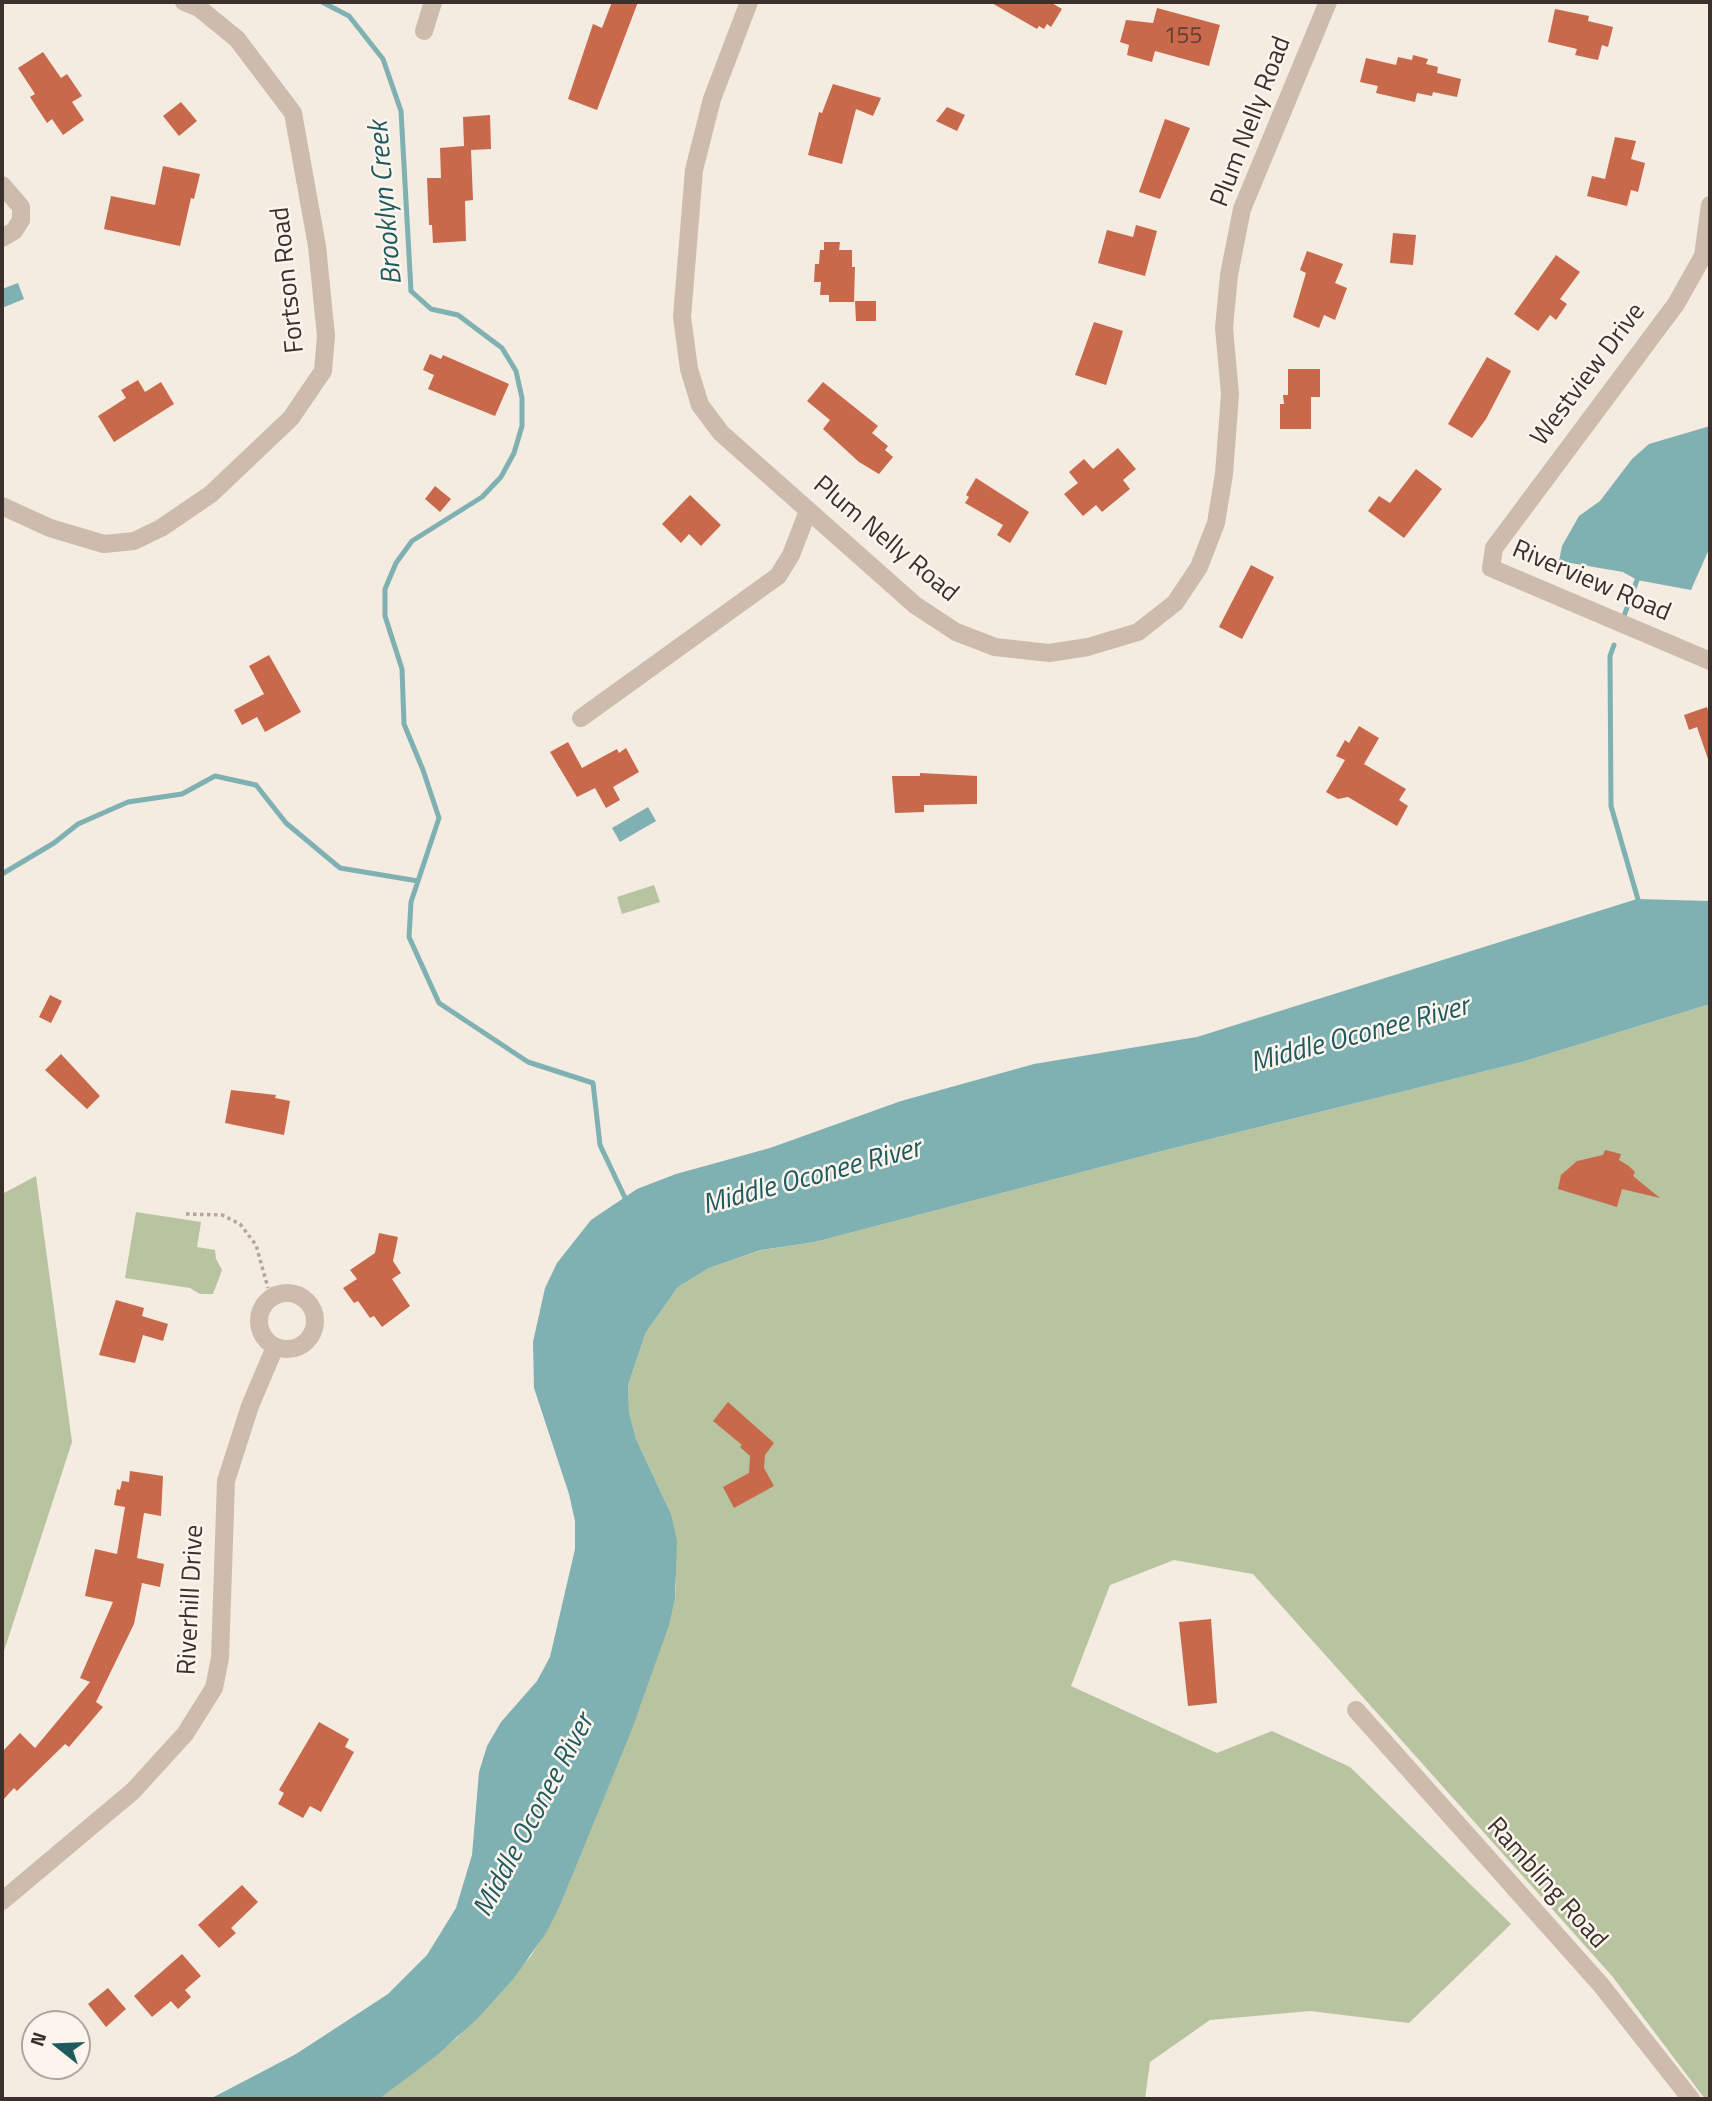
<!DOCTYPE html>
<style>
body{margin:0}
#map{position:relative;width:1712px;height:2101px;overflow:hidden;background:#f4ebe1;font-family:"Titillium Web",sans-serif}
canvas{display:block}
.frame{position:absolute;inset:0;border:4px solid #3b302b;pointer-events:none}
.north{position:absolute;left:21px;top:2010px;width:70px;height:70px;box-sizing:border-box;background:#fbf5ee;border:2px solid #aea6a0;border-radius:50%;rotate:288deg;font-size:19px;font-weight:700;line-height:28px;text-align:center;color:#3b302b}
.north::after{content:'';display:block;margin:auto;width:24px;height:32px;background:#1f5a5e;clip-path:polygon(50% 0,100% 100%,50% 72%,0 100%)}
</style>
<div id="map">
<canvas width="1712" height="2101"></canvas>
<div class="frame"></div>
<div class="north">N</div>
</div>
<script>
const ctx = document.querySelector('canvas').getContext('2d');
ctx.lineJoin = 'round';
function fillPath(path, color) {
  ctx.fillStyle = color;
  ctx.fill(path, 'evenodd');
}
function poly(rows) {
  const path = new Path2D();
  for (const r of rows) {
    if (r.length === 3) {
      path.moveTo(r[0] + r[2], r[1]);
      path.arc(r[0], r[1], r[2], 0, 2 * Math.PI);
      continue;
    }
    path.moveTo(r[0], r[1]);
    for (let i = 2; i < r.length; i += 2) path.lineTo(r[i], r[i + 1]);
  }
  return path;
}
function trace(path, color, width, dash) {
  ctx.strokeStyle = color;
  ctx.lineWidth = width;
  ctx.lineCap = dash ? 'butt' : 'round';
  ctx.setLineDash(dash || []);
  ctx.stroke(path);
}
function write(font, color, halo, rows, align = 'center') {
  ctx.font = font + ' "Titillium Web",sans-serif';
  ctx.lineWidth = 5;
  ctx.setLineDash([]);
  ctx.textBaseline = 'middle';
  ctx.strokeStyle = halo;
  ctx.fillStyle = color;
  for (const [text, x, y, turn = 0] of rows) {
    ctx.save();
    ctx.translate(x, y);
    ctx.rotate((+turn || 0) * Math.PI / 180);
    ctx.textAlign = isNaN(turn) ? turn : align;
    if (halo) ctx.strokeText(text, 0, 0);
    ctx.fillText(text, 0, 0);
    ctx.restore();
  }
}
const green = poly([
 [654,885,660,902,622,914,617,897],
 [1710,1004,1710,2099,1705,2099,1612,1976,1253,1574,1174,1560,1110,1585,1071,1686,1217,1753,1272,1731,1350,1767,1511,1924,1409,2023,1310,2011,1210,2020,1150,2062,1145,2099,379,2099,457,2038,531,1956,559,1908,641,1703,675,1598,676,1586,671,1514,636,1439,629,1412,628,1385,646,1332,678,1287,709,1268,762,1250,815,1242,1162,1151,1522,1062],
 [36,1176,72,1442,3,1654,2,1194],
 [136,1212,201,1222,197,1247,215,1250,216,1259,222,1270,213,1294,200,1294,190,1288,125,1278]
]);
const water = poly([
 [18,283,24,299,2,308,2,289],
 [1710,426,1710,547,1691,590,1637,580,1623,572,1559,561,1562,546,1579,516,1600,501,1632,459,1649,444],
 [648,807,656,821,620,842,612,828],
 [1637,899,1710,901,1710,1004,1522,1062,1162,1151,815,1242,761,1250,709,1268,678,1287,646,1332,628,1385,629,1412,636,1439,671,1514,677,1541,675,1598,669,1625,632,1729,559,1908,546,1933,514,1978,477,2019,436,2056,379,2099,210,2099,296,2054,388,1994,427,1955,456,1908,472,1855,479,1772,487,1746,501,1722,537,1681,550,1657,575,1549,575,1521,569,1494,534,1388,533,1342,545,1288,557,1263,591,1220,637,1189,676,1174,770,1148,901,1101,1034,1064,1197,1037]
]);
const stream = poly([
 [322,2,349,16,383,59,401,111,411,291,431,309,458,315,502,348,516,371,522,398,522,426,514,453,501,477,482,497,412,541,396,563,385,589,385,616,402,669,404,724,423,770,439,818,411,902,409,937,439,1003,528,1062,593,1083,600,1145,627,1202],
 [1624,616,1637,580],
 [1614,645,1610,656,1611,806,1639,903],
 [2,874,54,843,78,824,128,802,182,794,215,776,256,785,286,823,340,868,418,881]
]);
const building = poly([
 [612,2,638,2,597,110,568,99,593,24,602,28],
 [990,2,1050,2,1062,9,1051,27,1047,24,1044,29,1039,26,1037,29],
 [1157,8,1220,25,1209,66,1155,51,1152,62,1127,55,1129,45,1120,42,1126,20,1153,23],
 [1555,9,1589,16,1588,21,1613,27,1608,47,1602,45,1598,60,1575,55,1577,49,1548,42],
 [43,52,61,78,67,74,82,96,72,102,84,120,63,135,52,119,47,123,30,97,35,94,18,68],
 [1413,55,1428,59,1426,64,1438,67,1437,73,1461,79,1457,97,1433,92,1432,96,1417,93,1415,102,1376,93,1378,86,1360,82,1366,58,1396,65,1398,57,1412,60],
 [833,84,881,98,873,116,856,109,842,164,808,155,819,112,822,113],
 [181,102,197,121,179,136,163,116],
 [947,107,965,115,957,131,936,121],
 [490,115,491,149,471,150,473,200,465,201,466,241,433,243,432,225,429,225,427,178,441,178,440,148,464,146,463,117],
 [1165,119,1190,128,1160,199,1139,192],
 [1615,137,1636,141,1631,159,1645,163,1638,192,1631,190,1627,206,1587,196,1592,176,1605,179],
 [163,166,200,174,194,199,191,198,180,246,104,229,111,196,155,205],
 [1136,225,1157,231,1145,276,1098,263,1107,230,1133,237],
 [1393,233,1416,235,1413,265,1390,263],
 [824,242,840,242,839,250,852,250,852,267,855,267,854,302,829,302,829,295,820,295,821,282,814,282,815,264,819,264,820,250,824,250],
 [1307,251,1343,264,1335,283,1347,288,1335,320,1324,315,1319,328,1293,317,1306,273,1300,270],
 [1556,255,1580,272,1560,299,1567,304,1556,320,1550,315,1538,331,1514,314],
 [855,301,876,301,876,321,856,321],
 [1094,322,1123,331,1106,385,1075,375],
 [430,354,441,359,443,355,509,384,495,416,428,389,434,375,423,370],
 [1487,357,1511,371,1486,419,1472,438,1448,424],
 [1288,369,1320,369,1320,397,1311,397,1311,429,1280,429,1280,404,1284,404,1283,395,1288,395],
 [138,380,145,392,161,382,174,404,114,442,98,416,126,398,121,390],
 [823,382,878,426,872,433,888,446,885,450,893,457,879,474,859,462,823,429,830,420,807,401],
 [1118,448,1136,469,1123,480,1130,489,1102,512,1096,505,1083,516,1064,494,1078,483,1069,472,1084,459,1093,469],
 [1416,469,1442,489,1404,538,1368,511,1379,496,1390,503],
 [976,478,1029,512,1010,543,997,535,1003,525,965,503,969,497,966,495],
 [435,486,451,499,440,512,425,499],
 [690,495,721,525,701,546,689,534,681,543,662,524],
 [1251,565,1274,577,1242,639,1219,627],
 [269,655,301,712,265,732,257,717,242,725,234,710,264,694,249,666],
 [1707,707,1710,718,1708,759,1697,727,1689,730,1684,715],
 [1359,726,1379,738,1364,764,1406,789,1399,800,1408,806,1397,826,1348,797,1338,799,1326,792,1345,760,1336,756,1345,740,1349,743],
 [568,742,582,768,617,749,619,753,626,748,639,772,613,787,620,800,606,808,595,788,577,797,550,752],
 [920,773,977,776,977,804,924,805,924,812,895,813,892,776,920,776],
 [50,995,62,1001,51,1023,39,1017],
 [61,1054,100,1096,87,1109,45,1070],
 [231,1090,276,1095,275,1098,290,1101,284,1135,225,1123],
 [1605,1150,1621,1154,1619,1160,1629,1166,1635,1172,1633,1176,1660,1198,1622,1189,1617,1207,1558,1189,1561,1175,1577,1161,1603,1155],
 [379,1233,398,1237,393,1261,401,1273,392,1279,410,1306,382,1327,374,1316,370,1318,358,1301,354,1303,343,1288,357,1279,350,1270,375,1253],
 [116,1300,144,1308,142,1316,168,1324,163,1341,143,1335,135,1363,99,1355],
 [728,1402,774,1443,765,1455,764,1468,774,1486,734,1508,723,1487,749,1473,750,1456,740,1447,742,1445,713,1421],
 [130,1471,163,1476,161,1516,144,1513,137,1558,164,1564,160,1587,142,1583,134,1624,96,1702,103,1707,69,1747,65,1744,17,1791,14,1788,2,1801,2,1752,20,1733,35,1748,90,1682,80,1678,113,1602,85,1596,95,1549,117,1554,125,1507,114,1505,117,1489,120,1490,122,1481,129,1482],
 [1211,1619,1217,1703,1188,1706,1179,1622],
 [319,1722,349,1739,345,1747,354,1752,321,1812,310,1806,303,1818,278,1804,284,1793,279,1790],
 [242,1885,258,1902,231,1928,236,1933,219,1948,198,1925],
 [182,1954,201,1976,185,1990,191,1997,178,2009,171,2001,152,2017,134,1996],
 [108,1988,126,2009,106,2027,88,2004]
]);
const path = poly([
 [186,1214,222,1215,240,1224,256,1245,268,1288]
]);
const minor = poly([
 [749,2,712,99,694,170,682,317,689,369,700,405,721,433,915,605,956,632,995,647,1049,653,1088,647,1138,632,1175,603,1199,567,1216,523,1224,474,1230,394,1224,328,1229,275,1242,209,1328,2],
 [424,31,433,2],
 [2,185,21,207,21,220,14,231,2,238],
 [1710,205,1703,256,1676,304,1494,548,1491,568,1710,661],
 [2,506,50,528,104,544,134,541,161,528,211,494,291,418,323,371,326,336,317,246,293,113,237,39,199,8,184,2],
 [581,718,778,576,791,555,808,511],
 [287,1321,28],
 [1356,1710,1601,1985,1691,2099],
 [2,1901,133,1791,185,1734,214,1688,220,1658,226,1481,250,1406,275,1347]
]);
const numberNames = [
 ["155",1183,37]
];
const streetNames = [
 ["Plum Nelly Road",1252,122,-69],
 ["Fortson Road",289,280,-96],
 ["Westview Drive",1589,375,-53],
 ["Plum Nelly Road",885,540,40],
 ["Riverview Road",1591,582,23],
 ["Riverhill Drive",192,1600,-87],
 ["Rambling Road",1546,1884,48]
];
const waterNames = [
 ["Brooklyn Creek",387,203,-95],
 ["Middle Oconee River",1360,1036,-15],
 ["Middle Oconee River",812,1178,-15],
 ["Middle Oconee River",535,1816,-62]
];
fillPath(green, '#b8c4a0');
fillPath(water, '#7fb0b2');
trace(stream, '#7fb0b2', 5);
fillPath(building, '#c8694b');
trace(path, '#b9a596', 3.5, [3.5, 3.5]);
trace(minor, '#cdbbac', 18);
write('23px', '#5e3e33', null, numberNames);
write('26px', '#3b302b', '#fbf5ee', streetNames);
write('italic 28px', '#1f5a5e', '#fbf5ee', waterNames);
</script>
